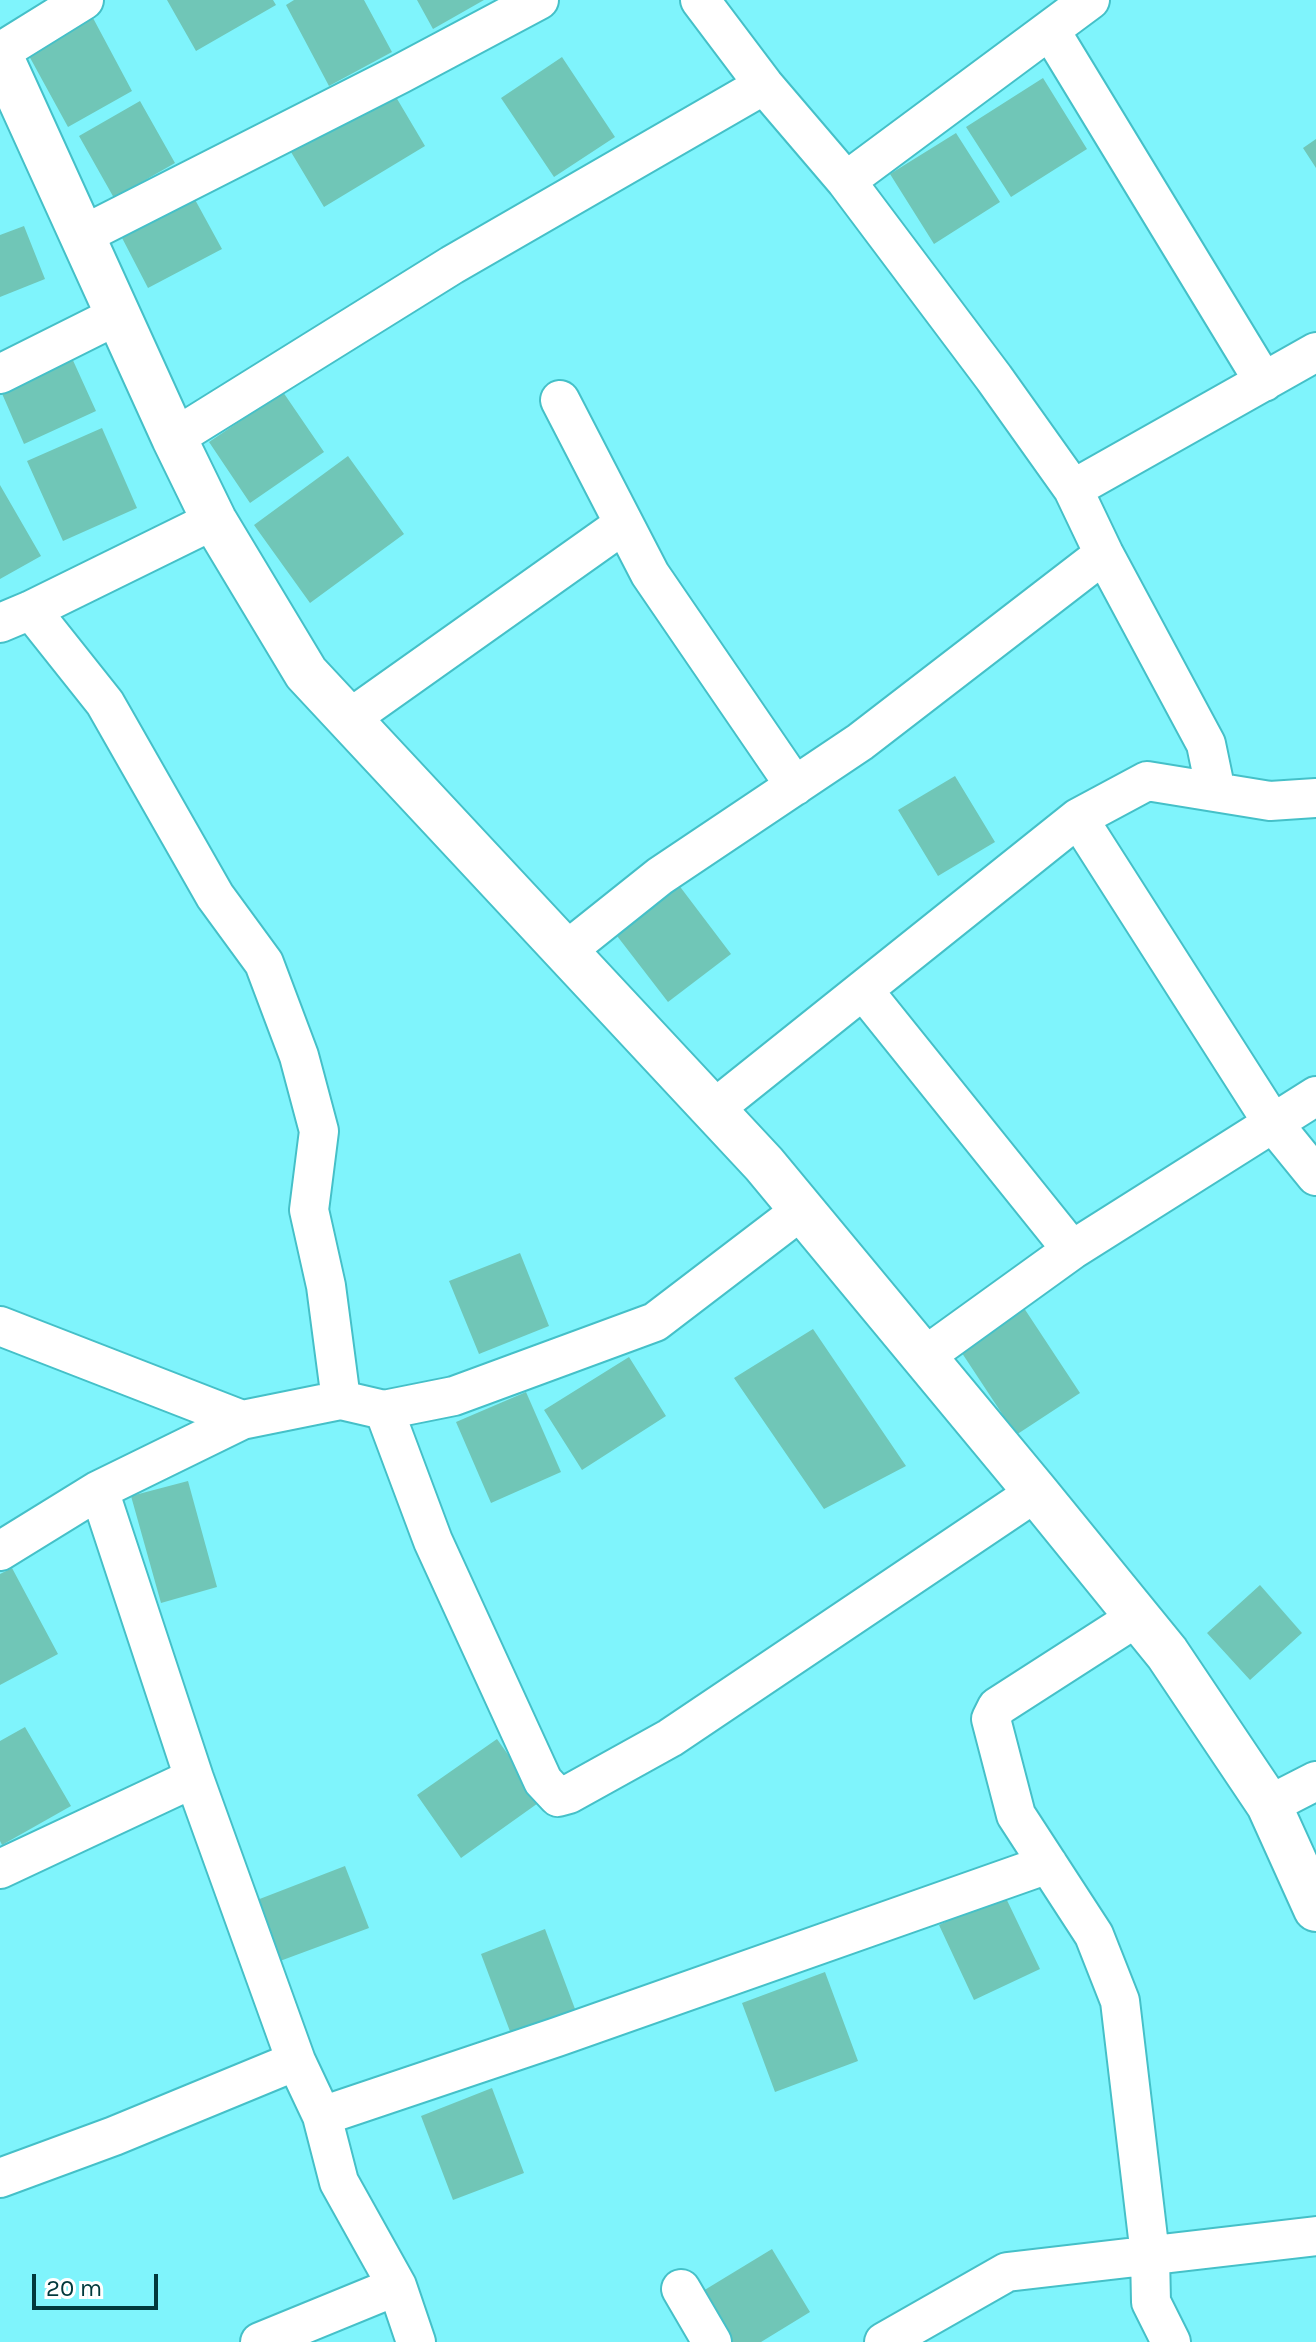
<!DOCTYPE html>
<style>
body{margin:0}
#map{position:relative;width:1316px;height:2342px;overflow:hidden;background:#7ff4fc;font-family:Karla,sans-serif}
canvas{display:block}
.scale{position:absolute;left:32px;top:2274px;width:126px;height:36px;box-sizing:border-box;border:4px solid #00393c;border-top:0;padding-left:10px;font-size:24px;line-height:28px;white-space:nowrap;color:#00393c;-webkit-text-stroke:6px #fff;paint-order:stroke}
</style>
<div id="map">
<canvas width="1316" height="2342"></canvas>
<div class="scale">20 m</div>
</div>
<script>
const ctx = document.querySelector('canvas').getContext('2d');
ctx.lineJoin = 'round';
function fillPath(path, color) {
  ctx.fillStyle = color;
  ctx.fill(path, 'evenodd');
}
function poly(rows) {
  const path = new Path2D();
  for (const r of rows) {
    path.moveTo(r[0], r[1]);
    for (let i = 2; i < r.length; i += 2) path.lineTo(r[i], r[i + 1]);
  }
  return path;
}
function trace(path, color, width, dash) {
  ctx.strokeStyle = color;
  ctx.lineWidth = width;
  ctx.lineCap = dash ? 'butt' : 'round';
  ctx.setLineDash(dash || []);
  ctx.stroke(path);
}
const building = poly([
 [167,0,273,0,276,5,196,51],
 [294,0,364,0,392,52,329,86,286,5],
 [417,0,484,0,433,29],
 [93,18,132,91,68,127,28,54],
 [562,57,615,137,554,177,501,98],
 [1043,78,1087,149,1011,197,966,127],
 [393,92,425,146,324,207,291,152],
 [140,101,175,163,114,198,79,136],
 [956,133,1000,202,934,244,890,174],
 [1316,139,1316,168,1303,148],
 [193,196,222,249,148,288,120,234],
 [24,226,45,279,0,297,0,235],
 [71,356,96,411,24,444,0,389],
 [283,392,324,452,250,503,209,442],
 [102,428,137,508,63,541,27,461],
 [348,456,404,534,310,603,254,525],
 [0,485,41,556,0,579],
 [955,776,995,842,938,876,898,810],
 [678,884,731,954,668,1002,614,932],
 [520,1253,549,1326,479,1354,449,1281],
 [1022,1305,1080,1393,1016,1435,958,1347],
 [813,1329,906,1466,824,1509,734,1378],
 [629,1357,666,1416,582,1470,544,1410],
 [526,1392,561,1472,491,1503,456,1422],
 [188,1481,217,1587,161,1603,131,1496],
 [12,1568,58,1654,0,1685,0,1574],
 [1260,1585,1302,1633,1250,1680,1207,1633],
 [25,1727,71,1806,2,1845,0,1841,0,1741],
 [497,1739,541,1801,461,1858,417,1795],
 [345,1866,369,1928,280,1961,257,1900],
 [1004,1894,1040,1969,974,2000,939,1925],
 [545,1929,575,2009,511,2034,481,1954],
 [825,1972,858,2061,775,2092,742,2003],
 [492,2088,524,2173,453,2200,421,2116],
 [772,2249,810,2312,761,2342,727,2342,698,2294]
]);
const street = poly([
 [700,0,764,85,846,181,994,378,1073,489,1104,554,1206,744,1216,792],
 [1050,30,1264,382],
 [0,52,84,0],
 [846,181,1090,0],
 [83,235,400,74,539,0],
 [0,374,120,314],
 [560,400,650,574,795,786],
 [174,438,452,265,764,85],
 [1073,489,1316,352],
 [31,610,105,703,215,896,264,963,299,1056,319,1131,309,1210,326,1286,341,1400],
 [0,623,31,610,214,520],
 [349,719,624,524],
 [1078,818,1272,1122,1316,1176],
 [566,951,660,876,860,742,1104,554],
 [863,990,1072,1250],
 [714,1109,1078,818,1147,781,1270,801,1316,798],
 [0,1326,242,1420],
 [925,1356,1072,1250,1316,1096],
 [384,1410,433,1541,543,1781,558,1797,569,1794,670,1738,1036,1492],
 [99,1490,194,1778,296,2061,322,2116,339,2182,397,2286,416,2342],
 [0,1551,99,1490,242,1420,341,1400,384,1410,454,1396,655,1322,803,1209],
 [1137,1617,997,1707,991,1719,1016,1815,1094,1935,1120,2001,1150,2255,1151,2302,1171,2342],
 [1269,1805,1316,1781],
 [0,1869,194,1778],
 [322,2116,557,2037,1048,1864],
 [0,2178,114,2136,296,2061],
 [681,2289,712,2342],
 [260,2342,397,2286],
 [884,2342,1007,2272,1316,2236]
]);
const secondary = poly([
 [0,55,174,438,214,520,306,673,764,1164,1036,1492,1167,1653,1269,1805,1316,1909]
]);
fillPath(building, '#70c6b7');
trace(street, '#45c0c8', 42);
trace(secondary, '#45c0c8', 48);
trace(street, '#fff', 38);
trace(secondary, '#fff', 44);
</script>
